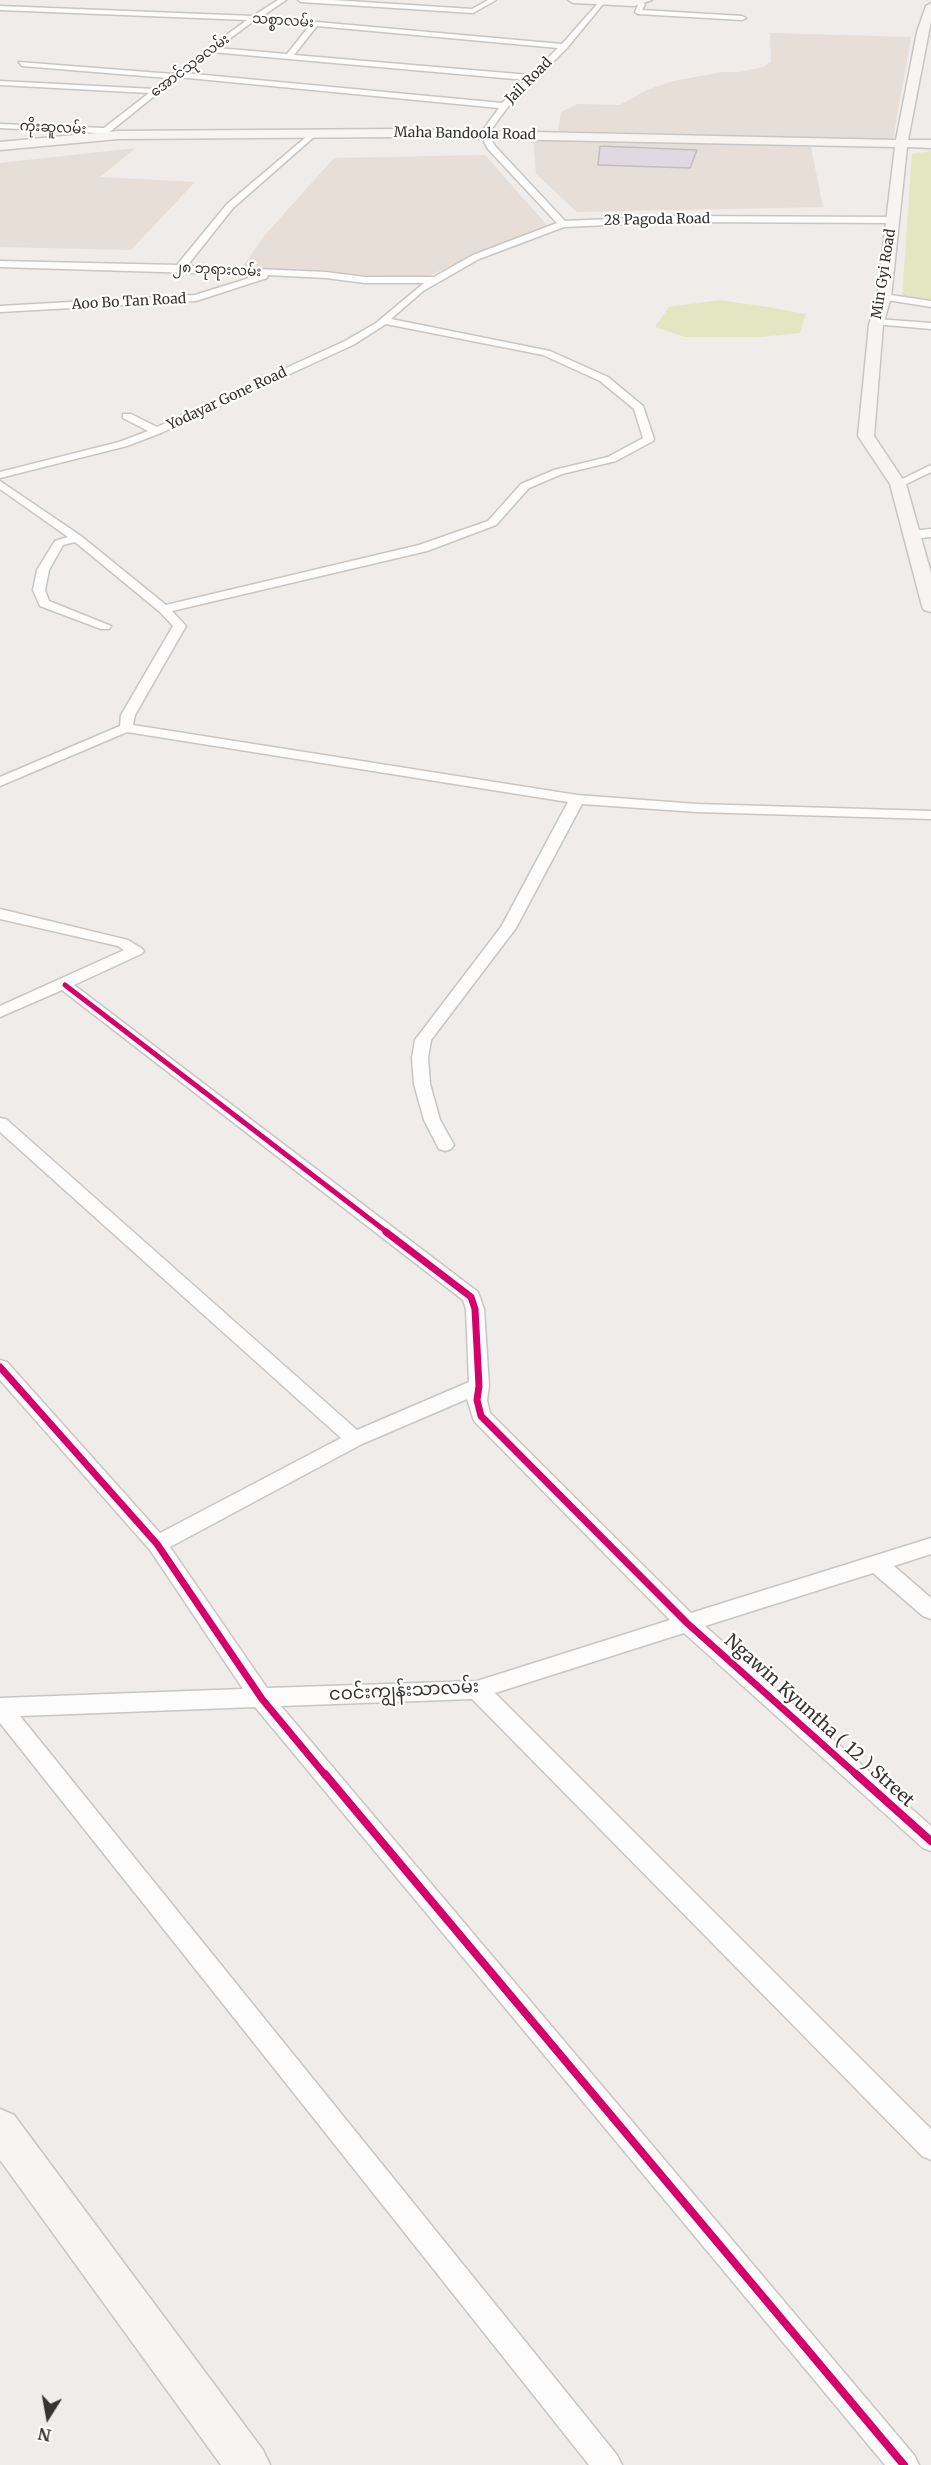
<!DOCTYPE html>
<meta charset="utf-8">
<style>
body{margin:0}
#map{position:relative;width:931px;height:2465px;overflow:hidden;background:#efecea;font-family:Merriweather,serif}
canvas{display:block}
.north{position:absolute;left:18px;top:2387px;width:60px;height:60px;-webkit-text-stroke:4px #fff;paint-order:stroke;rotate:191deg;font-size:16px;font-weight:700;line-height:24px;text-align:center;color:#363433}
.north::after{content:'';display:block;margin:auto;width:21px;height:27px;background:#363433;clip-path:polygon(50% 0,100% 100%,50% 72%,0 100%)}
</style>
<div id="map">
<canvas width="931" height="2465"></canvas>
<div class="north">N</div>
</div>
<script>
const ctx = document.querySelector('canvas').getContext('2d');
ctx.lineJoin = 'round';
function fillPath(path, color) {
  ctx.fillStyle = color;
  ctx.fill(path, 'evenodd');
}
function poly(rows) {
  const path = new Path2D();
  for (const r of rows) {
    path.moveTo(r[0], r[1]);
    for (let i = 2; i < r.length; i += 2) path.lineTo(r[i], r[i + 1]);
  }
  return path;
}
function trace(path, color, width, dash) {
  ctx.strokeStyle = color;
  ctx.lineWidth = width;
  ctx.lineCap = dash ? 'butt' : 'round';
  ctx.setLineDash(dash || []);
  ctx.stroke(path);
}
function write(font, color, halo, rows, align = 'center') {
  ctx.font = font + ' Merriweather,"Noto Sans Myanmar",serif';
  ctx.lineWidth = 4.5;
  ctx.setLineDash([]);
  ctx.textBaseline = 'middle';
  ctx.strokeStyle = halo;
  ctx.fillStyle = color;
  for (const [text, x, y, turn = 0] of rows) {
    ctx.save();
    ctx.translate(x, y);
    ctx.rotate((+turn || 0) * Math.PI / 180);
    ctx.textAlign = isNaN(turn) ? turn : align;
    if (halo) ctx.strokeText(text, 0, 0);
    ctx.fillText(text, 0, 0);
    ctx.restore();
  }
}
const built = poly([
 [770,33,911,37,893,139,558,131,561,112,578,104,620,105,647,90,673,81,723,72,740,72,763,67,771,62],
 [533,138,811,147,823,207,577,212,536,174],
 [136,148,100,177,195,182,131,250,0,247,0,163],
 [485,155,547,225,424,278,241,269,264,236,334,158]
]);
const green = poly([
 [931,151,931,302,902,298,912,154],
 [720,300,768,307,806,314,800,333,760,337,685,337,655,327,669,307]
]);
const building = poly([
 [600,146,697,150,690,168,598,165,600,146]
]);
const street = poly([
 [278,0,286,0,261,17,562,44,600,1,604,1,604,3,567,48,507,108,488,134,495,146,565,221,677,216,893,217,897,220,893,223,677,222,564,227,479,259,423,291,391,319,550,351,608,377,643,406,654,439,653,441,616,461,562,474,529,488,496,525,427,551,172,611,186,626,135,715,133,725,577,795,697,804,931,811,931,819,697,812,582,804,516,928,431,1040,428,1058,430,1084,440,1120,454,1145,451,1149,445,1151,439,1149,424,1120,414,1084,412,1058,415,1040,501,927,568,802,127,732,0,786,0,777,120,726,121,715,173,626,160,612,75,542,63,545,49,570,45,590,49,601,111,626,109,629,101,629,40,606,33,590,37,570,55,541,68,537,0,489,0,481,81,536,166,605,419,545,488,521,521,484,554,470,608,457,643,438,634,409,600,381,543,355,386,324,353,345,161,433,127,446,0,478,0,472,119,442,148,431,123,418,123,414,131,414,157,427,345,341,376,323,424,283,365,283,326,278,268,275,267,278,196,301,0,312,0,306,195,295,259,275,0,267,0,261,177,265,227,204,312,132,315,132,315,136,233,208,187,266,326,272,365,277,434,277,473,255,557,223,488,149,480,134,499,108,178,77,102,138,96,138,98,133,0,128,0,124,104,128,149,93,0,85,0,81,154,89,168,78,22,66,19,62,173,74,247,20,0,10,0,6,253,16,278,0],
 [255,20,310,25,287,54,217,48,255,20],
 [317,26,558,48,530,75,294,55,317,26],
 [212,52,289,59,526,80,502,103,183,73,212,52],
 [298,0,333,0,472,9,488,0,496,0,473,13,301,2,298,0],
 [639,1,645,4,642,10,742,16,746,18,742,20,638,14,635,12,638,5,636,3,639,1],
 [884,294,931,301,931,307,881,299,881,295,884,294],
 [877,319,931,323,931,329,874,324,872,322,877,319],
 [931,465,931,472,902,486,898,487,892,484,931,465],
 [931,529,931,537,910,539,904,535,910,531,931,529],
 [0,909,128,940,141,948,144,951,141,954,74,985,478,1292,484,1309,489,1386,487,1400,490,1413,691,1613,931,1538,931,1554,894,1566,931,1598,931,1619,923,1616,873,1573,705,1626,931,1826,931,1851,923,1848,684,1633,495,1693,931,2129,931,2160,922,2156,472,1699,281,1706,914,2455,919,2465,885,2465,255,1707,20,1716,617,2455,622,2465,589,2465,0,1723,0,1698,243,1689,150,1550,0,1380,0,1360,7,1362,160,1533,341,1438,0,1132,0,1118,6,1119,357,1430,469,1382,466,1309,463,1300,62,990,0,1017,0,1006,124,950,118,946,0,919,0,909],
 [467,1399,474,1421,670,1620,477,1681,267,1688,170,1547,362,1444,467,1399]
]);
const secondary = poly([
 [568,0,652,0,634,6,573,3,568,0],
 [931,3,931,21,908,140,931,140,931,148,907,147,891,297,883,325,874,436,906,484,931,573,931,612,924,610,922,606,890,484,858,436,869,325,877,297,895,147,399,137,118,139,0,150,0,142,118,131,399,129,896,140,917,32,926,6,931,3],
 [0,2109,14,2115,263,2450,270,2465,221,2465,0,2160,0,2109]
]);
const cyclewayFar2 = poly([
 [65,985,388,1233]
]);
const cyclewayFar1 = poly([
 [386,1232,471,1297,475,1309,479,1386,477,1400,481,1416,687,1623,858,1776],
 [0,1367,157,1544,262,1699,326,1776]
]);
const cycleway = poly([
 [325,1774,904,2465],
 [856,1774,931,1841]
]);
const farStreetnames = [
 ["သစ္စာလမ်း",283,21,4],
 ["အောင်သုခလမ်း",190,66,-37],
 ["Jail Road",529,81,-45],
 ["ကိုးဆူလမ်း",53,128,3],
 ["Maha Bandoola Road",465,134,1],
 ["28 Pagoda Road",657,220,-1],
 ["၂၈ ဘုရားလမ်း",217,270,3],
 ["Min Gyi Road",884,274,-81],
 ["Aoo Bo Tan Road",129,302,-3],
 ["Yodayar Gone Road",227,399,-25]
];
const nearStreetnames = [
 ["ငဝင်းကျွန်းသာလမ်း",404,1691,-3],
 ["Ngawin Kyuntha ( 12 ) Street",819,1721,42]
];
fillPath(built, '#e6ded7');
fillPath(green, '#e2e7c2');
fillPath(building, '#e0d9e1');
trace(building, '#c0bebe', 1.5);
trace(street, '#c8c6c4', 3);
trace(secondary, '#c8c6c4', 3);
fillPath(street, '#fdfcfc');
fillPath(secondary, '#f7f4f1');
trace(cyclewayFar2, '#d6006c', 5);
trace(cyclewayFar1, '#d6006c', 7);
trace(cycleway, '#d6006c', 8);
write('14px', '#363433', '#fff', farStreetnames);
write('18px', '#363433', '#fff', nearStreetnames);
</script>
